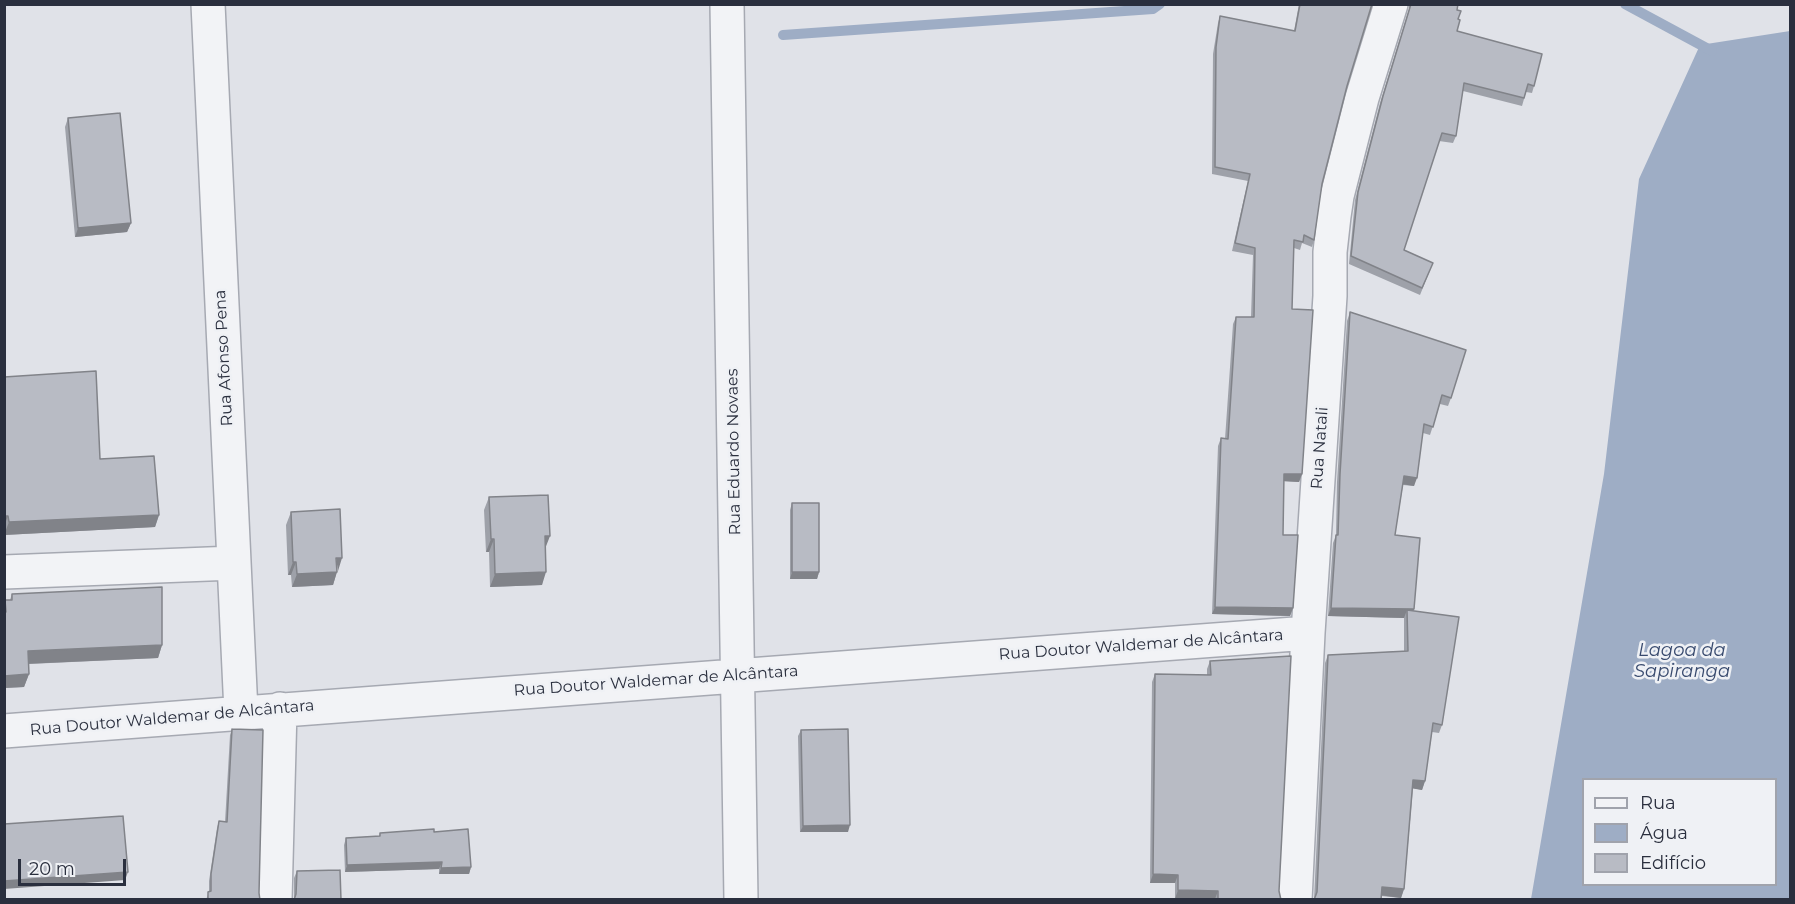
<!DOCTYPE html>
<meta charset="utf-8">
<style>
body{margin:0}
#map{position:relative;width:1795px;height:904px;overflow:hidden;background:#e0e2e8;font-family:Montserrat,sans-serif}
canvas{display:block}
.frame{position:absolute;inset:0;border:6px solid #2a2f3e;pointer-events:none}
.legend{position:absolute;left:1582px;top:778px;width:195px;height:108px;box-sizing:border-box;background:#eff1f5;border:2px solid #a0a3ac;margin:0;padding:8px 10px;list-style:none;font-size:18px;color:#2a2f3e}
.legend li{display:flex;align-items:center;gap:12px;height:30px}
.legend b{width:30px;border:2px solid #a0a3ac}
.scale{position:absolute;left:18px;top:859px;width:108px;height:27px;box-sizing:border-box;border:3px solid #2a2f3e;border-top:0;padding-left:8px;font-size:18px;line-height:21px;white-space:nowrap;color:#2a2f3e;-webkit-text-stroke:4px #eff1f5;paint-order:stroke}
</style>
<div id="map">
<canvas width="1795" height="904"></canvas>
<div class="frame"></div>
<ul class="legend">
<li><b style="height:8px;background:#f2f3f6"></b>Rua</li>
<li><b style="height:16px;background:#9eadc5"></b>Água</li>
<li><b style="height:16px;background:#b8bbc4"></b>Edifício</li>
</ul>
<div class="scale">20 m</div>
</div>
<script>
const ctx = document.querySelector('canvas').getContext('2d');
ctx.lineJoin = 'round';
function fillPath(path, color) {
  ctx.fillStyle = color;
  ctx.fill(path, 'evenodd');
}
function poly(rows) {
  const path = new Path2D();
  for (const r of rows) {
    path.moveTo(r[0], r[1]);
    for (let i = 2; i < r.length; i += 2) path.lineTo(r[i], r[i + 1]);
  }
  return path;
}
function trace(path, color, width, dash) {
  ctx.strokeStyle = color;
  ctx.lineWidth = width;
  ctx.lineCap = dash ? 'butt' : 'round';
  ctx.setLineDash(dash || []);
  ctx.stroke(path);
}
function write(font, color, halo, rows, align = 'center') {
  ctx.font = font + ' Montserrat,sans-serif';
  ctx.lineWidth = 5;
  ctx.setLineDash([]);
  ctx.textBaseline = 'middle';
  ctx.strokeStyle = halo;
  ctx.fillStyle = color;
  for (const [text, x, y, turn = 0] of rows) {
    ctx.save();
    ctx.translate(x, y);
    ctx.rotate((+turn || 0) * Math.PI / 180);
    ctx.textAlign = isNaN(turn) ? turn : align;
    if (halo) ctx.strokeText(text, 0, 0);
    ctx.fillText(text, 0, 0);
    ctx.restore();
  }
}
const water = poly([
 [1790,31,1790,899,1531,899,1604,474,1639,179,1700,45],
 [1584,780,1776,780,1776,884,1584,884]
]);
const stream = poly([
 [1625,4,1712,51],
 [783,35,1153,9,1160,4]
]);
const minor = poly([
 [208,4,241,712],
 [727,4,741,900],
 [4,572,234,563],
 [4,731,1308,633],
 [275,900,280,709],
 [1295,900,1308,633,1330,296,1330,252,1334,216,1337,196,1362,98,1391,4]
]);
const wall = poly([
 [1299,4,1372,4,1347,86,1322,184,1314,240,1312,247,1302,243,1300,250,1294,248,1292,309,1302,474,1299,482,1283,481,1283,535,1293,608,1290,616,1212,614,1218,446,1221,438,1225,439,1233,324,1236,317,1251,317,1253,255,1232,251,1248,181,1212,174,1213,54,1218,23,1220,16,1294,31],
 [1409,4,1458,4,1457,10,1458,19,1457,31,1534,86,1532,93,1526,92,1522,106,1463,91,1456,136,1453,143,1439,141,1404,250,1433,263,1420,295,1349,264,1355,200,1380,103,1409,9],
 [68,118,131,223,127,232,75,237,65,127],
 [1350,312,1451,398,1448,406,1440,404,1430,435,1423,433,1414,486,1403,485,1395,535,1414,609,1413,611,1442,725,1439,733,1432,732,1425,781,1422,790,1413,788,1404,889,1401,898,1381,896,1381,900,1314,900,1325,663,1328,655,1404,651,1404,618,1328,616,1333,543,1336,535,1337,482,1347,321],
 [4,377,100,459,159,515,155,527,4,535],
 [489,497,546,548,542,585,490,587,489,552,486,552,484,510],
 [792,503,819,572,817,579,790,579,790,510],
 [291,512,337,571,333,585,292,587,291,575,288,575,286,525],
 [12,594,162,645,158,658,29,664,29,674,24,687,4,688,4,601,5,600,10,600],
 [1210,661,1279,891,1281,900,1175,899,1175,883,1150,883,1152,682,1155,674,1207,675,1207,669],
 [232,729,259,893,260,900,206,900,209,891,209,881,217,828,219,821,225,822,230,735],
 [801,730,848,832,800,832,798,736],
 [434,832,471,867,469,874,439,874,439,869,345,872,344,845,346,838,379,836,380,833],
 [297,871,341,900,294,900,294,878]
]);
const shadedWall = poly([
 [131,223,127,232,75,237,78,228],
 [1284,474,1302,474,1299,482,1281,481],
 [1404,476,1417,478,1414,486,1401,484],
 [159,515,155,527,4,535,9,522],
 [4,516,8,516,4,526],
 [545,536,550,536,545,549],
 [491,539,494,539,489,552,486,552],
 [336,558,342,558,338,571],
 [293,562,296,562,291,575,288,575],
 [337,572,333,585,292,587,297,574],
 [546,572,542,585,490,587,495,574],
 [792,572,819,572,817,579,790,579],
 [1215,607,1293,608,1290,616,1212,614],
 [1331,608,1414,609,1411,618,1407,610,1404,618,1328,616],
 [162,645,158,658,23,664,28,651],
 [29,674,24,687,4,688,4,676],
 [1413,780,1425,781,1422,790,1410,788],
 [850,825,848,832,800,832,803,826],
 [442,862,439,869,345,872,347,865],
 [471,867,469,874,439,874,441,868],
 [128,872,125,880,4,889,4,881],
 [1153,874,1178,875,1175,883,1150,883],
 [1382,887,1404,889,1401,898,1379,895],
 [1178,890,1218,891,1215,899,1175,899]
]);
const building = poly([
 [1300,4,1372,4,1347,86,1322,184,1314,240,1304,235,1303,242,1294,240,1292,309,1313,310,1302,474,1284,474,1283,535,1298,535,1293,608,1215,607,1221,438,1228,439,1236,317,1254,317,1255,248,1235,243,1250,174,1215,167,1216,47,1220,16,1295,31,1300,4],
 [1411,4,1458,4,1457,10,1461,11,1458,19,1460,20,1457,31,1542,54,1534,86,1528,84,1524,98,1464,83,1456,136,1442,133,1404,250,1433,263,1422,288,1351,256,1358,192,1383,96,1411,4],
 [120,113,131,223,78,228,68,118,120,113],
 [1350,312,1466,350,1451,398,1442,395,1433,427,1424,424,1417,478,1404,476,1395,535,1420,538,1414,609,1331,608,1336,535,1338,535,1340,474,1350,312],
 [96,371,100,459,154,456,159,515,9,522,8,516,4,516,4,377,96,371],
 [548,495,550,536,545,536,546,572,495,574,494,539,491,539,489,497,548,495],
 [792,503,819,503,819,572,792,572,792,503],
 [340,509,342,558,336,558,337,572,297,574,296,562,293,562,291,512,340,509],
 [162,587,162,645,28,651,29,674,4,676,4,612,6,612,5,600,12,600,12,594,162,587],
 [1407,610,1459,617,1442,725,1433,723,1425,781,1413,780,1404,889,1382,887,1381,900,1314,900,1317,892,1328,655,1408,651,1407,610],
 [1291,656,1279,891,1281,900,1218,900,1218,891,1178,890,1178,875,1153,874,1155,674,1211,675,1210,661,1291,656],
 [232,729,263,730,259,893,260,900,208,900,208,892,211,891,211,874,219,821,227,822,232,729],
 [848,729,850,825,803,826,801,730,848,729],
 [123,816,128,872,4,881,4,824,123,816],
 [434,829,434,832,468,829,471,867,441,868,442,862,347,865,346,838,380,836,380,833,434,829],
 [340,870,341,900,294,900,296,894,297,871,340,870]
]);
const streetNames = [
 ["Rua Afonso Pena",224,358,-93],
 ["Rua Natali",1320,448,-86],
 ["Rua Eduardo Novaes",734,452,-91],
 ["Rua Doutor Waldemar de Alcântara",1141,645,-4],
 ["Rua Doutor Waldemar de Alcântara",656,681,-4],
 ["Rua Doutor Waldemar de Alcântara",172,718,-5]
];
const waterNames = [
 ["Lagoa da",1682,651],
 ["Sapiranga",1682,672]
];
fillPath(water, '#9eadc5');
trace(stream, '#9eadc5', 10);
trace(minor, '#a6a9b2', 36);
trace(minor, '#f2f3f6', 33);
fillPath(wall, '#9ea1a9');
fillPath(shadedWall, '#818389');
fillPath(building, '#b8bbc4');
trace(building, '#818389', 1.5);
write('16px', '#2a2f3e', '#eff1f5', streetNames);
write('italic 18px', '#384a6e', '#eff1f5', waterNames);
</script>
